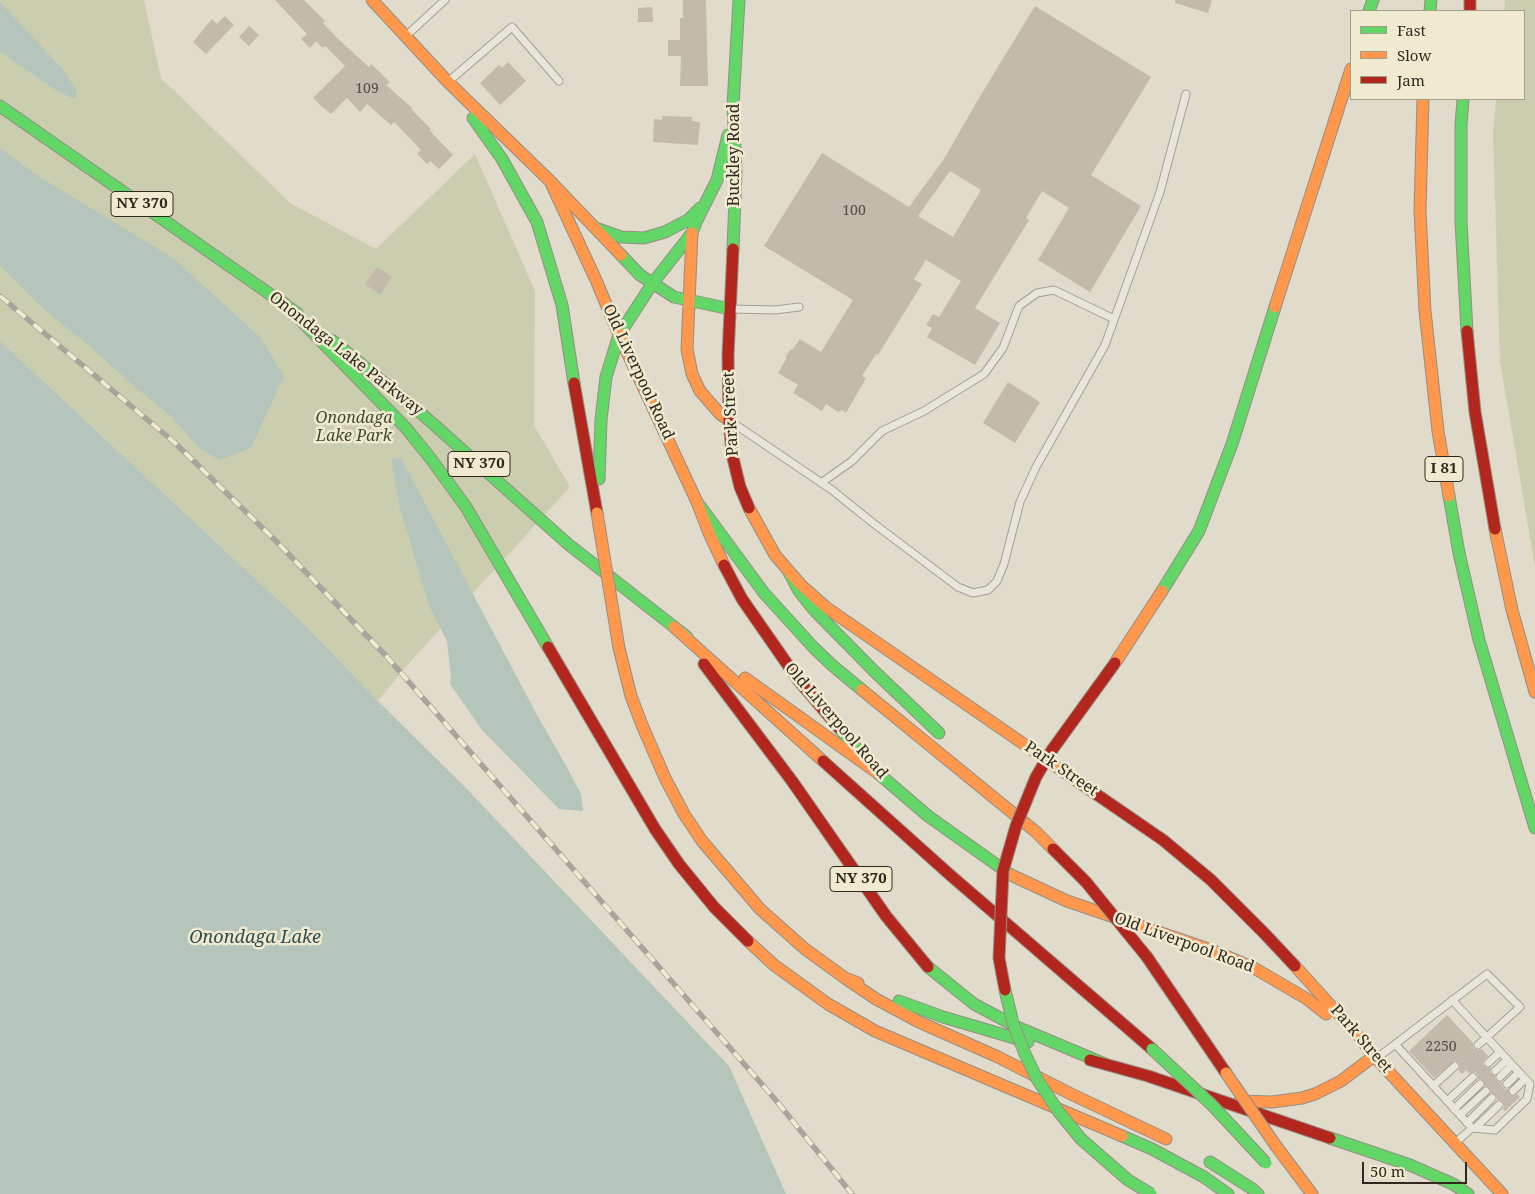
<!DOCTYPE html>
<style>
body{margin:0}
#map{position:relative;width:1535px;height:1194px;overflow:hidden;background:#e0dbca;font-family:"Noto Serif",serif}
canvas{display:block}
.legend{position:absolute;left:1350px;top:10px;width:175px;height:90px;box-sizing:border-box;background:#f0ead0;border:1px solid #a49d89;margin:0;padding:6px 9px;list-style:none;font-size:15px;color:#31291e}
.legend li{display:flex;align-items:center;gap:10px;height:25px}
.legend b{width:25px;border:1px solid #a49d89}
.scale{position:absolute;left:1362px;top:1162px;width:105px;height:22px;box-sizing:border-box;border:2px solid #31291e;border-top:0;padding-left:6px;font-size:15px;line-height:18px;white-space:nowrap;color:#31291e;-webkit-text-stroke:4px #f0ead0;paint-order:stroke}
</style>
<div id="map">
<canvas width="1535" height="1194"></canvas>
<ul class="legend">
<li><b style="height:6px;background:#63d668"></b>Fast</li>
<li><b style="height:6px;background:#ff974d"></b>Slow</li>
<li><b style="height:6px;background:#b3261e"></b>Jam</li>
</ul>
<div class="scale">50 m</div>
</div>
<script>
const ctx = document.querySelector('canvas').getContext('2d');
ctx.lineJoin = 'round';
function fillPath(path, color) {
  ctx.fillStyle = color;
  ctx.fill(path, 'evenodd');
}
function poly(rows) {
  const path = new Path2D();
  for (const r of rows) {
    path.moveTo(r[0], r[1]);
    for (let i = 2; i < r.length; i += 2) path.lineTo(r[i], r[i + 1]);
  }
  return path;
}
function trace(path, color, width, dash) {
  ctx.strokeStyle = color;
  ctx.lineWidth = width;
  ctx.lineCap = dash ? 'butt' : 'round';
  ctx.setLineDash(dash || []);
  ctx.stroke(path);
}
function write(font, color, halo, rows, align = 'center') {
  ctx.font = font + ' "Noto Serif",serif';
  ctx.lineWidth = 5;
  ctx.setLineDash([]);
  ctx.textBaseline = 'middle';
  ctx.strokeStyle = halo;
  ctx.fillStyle = color;
  for (const [text, x, y, turn = 0] of rows) {
    ctx.save();
    ctx.translate(x, y);
    ctx.rotate((+turn || 0) * Math.PI / 180);
    ctx.textAlign = isNaN(turn) ? turn : align;
    if (halo) ctx.strokeText(text, 0, 0);
    ctx.fillText(text, 0, 0);
    ctx.restore();
  }
}
const green = poly([
 [0,0,144,0,161,78,290,203,376,249,475,154,535,291,534,425,570,487,408,664,378,701,305,625,0,341],
 [1505,0,1535,0,1535,567,1500,361,1493,132,1496,99,1524,99,1524,11,1504,11]
]);
const water = poly([
 [0,2,60,66,77,90,76,97,72,98,57,91,0,52],
 [0,148,38,176,173,258,260,337,284,376,251,448,219,460,198,447,172,417,135,387,95,351,39,305,0,266],
 [0,341,305,625,378,701,466,788,729,1066,786,1194,0,1194],
 [401,458,537,715,569,771,581,794,583,811,559,809,482,730,450,684,451,677,447,641,429,606,399,505,391,459]
]);
const building = poly([
 [275,0,304,0,325,21,323,23,338,39,369,67,371,64,390,82,386,85,412,108,411,109,431,129,430,131,453,155,439,169,430,161,427,164,417,154,421,150,394,122,391,125,367,104,360,112,347,98,331,114,321,106,313,98,345,66,325,46,323,48,316,41,310,48,301,39,307,34],
 [683,0,706,0,708,86,680,86,681,56,668,56,668,40,680,40,680,18,683,18],
 [1175,0,1212,0,1208,13,1175,3],
 [1035,6,1151,77,1091,175,1141,206,1090,292,1038,260,1069,208,1042,191,1026,218,1029,220,975,308,1000,323,975,365,927,337,932,328,926,325,933,314,939,317,961,281,926,260,914,279,922,284,878,355,876,354,862,376,866,378,846,413,842,410,838,412,826,404,822,411,793,393,798,385,778,373,786,359,786,356,790,350,793,349,800,339,821,352,853,300,764,246,822,153,909,207,944,159,979,98],
 [950,171,981,190,953,237,918,216],
 [652,7,653,22,638,22,638,8],
 [225,16,234,25,206,54,193,42,212,19,217,24],
 [249,26,259,35,249,46,239,37],
 [508,62,526,81,500,105,480,83,499,65,502,68],
 [662,116,692,117,692,121,700,122,698,145,653,142,654,119,662,120],
 [377,267,392,277,380,295,365,284],
 [1008,382,1040,402,1015,443,983,423],
 [1447,1015,1473,1043,1473,1046,1474,1049,1479,1050,1482,1049,1488,1056,1483,1061,1483,1065,1487,1068,1491,1067,1490,1073,1495,1076,1496,1080,1499,1082,1502,1082,1502,1086,1505,1089,1508,1089,1510,1095,1514,1096,1517,1094,1520,1097,1505,1111,1503,1109,1504,1106,1503,1102,1500,1100,1497,1100,1496,1095,1491,1093,1490,1088,1485,1086,1483,1080,1478,1079,1478,1075,1475,1072,1469,1073,1466,1070,1462,1074,1458,1070,1460,1067,1459,1063,1454,1061,1434,1078,1409,1051]
]);
const lane = poly([
 [406,36,445,0],
 [449,81,512,27,559,81],
 [730,309,775,310,799,307],
 [733,423,832,490,873,523,958,587,973,593,988,590,997,581,1004,564,1020,502,1036,467,1105,345,1160,192,1186,94],
 [821,483,852,461,882,431,924,411,984,374,1003,348,1019,306,1037,293,1054,290,1114,319],
 [1452,1000,1530,1084,1527,1099,1495,1130,1472,1128],
 [1395,1044,1472,1128,1455,1143],
 [1377,1058,1487,974,1520,1007,1478,1045],
 [1488,1063,1500,1052],
 [1495,1071,1507,1060],
 [1500,1077,1512,1065],
 [1507,1084,1519,1072],
 [1433,1086,1455,1066],
 [1513,1091,1525,1079],
 [1447,1101,1473,1077],
 [1454,1109,1480,1084],
 [1460,1115,1486,1091],
 [1467,1123,1492,1098],
 [1475,1128,1499,1105]
]);
const fast = poly([
 [1369,11,1373,0],
 [1430,11,1431,0],
 [1463,99,1461,125,1461,222,1467,331],
 [0,106,297,313],
 [473,118,502,159,537,222,562,305,574,383],
 [598,229,621,237,644,238,665,232,688,220,700,208],
 [733,249,736,172,733,106,739,0],
 [621,255,640,275,674,297,730,309],
 [284,303,406,428,431,459,466,507,548,647],
 [333,341,422,414,568,544,687,637],
 [599,479,601,420,606,377,619,335,652,284,692,233,696,222,717,180,728,135],
 [1449,496,1459,553,1479,640,1535,828],
 [697,502,764,593,814,648,833,666,862,690],
 [789,572,799,591,814,610,874,671,939,733],
 [1162,591,1199,531,1232,444,1275,307],
 [839,728,879,774,928,816,1011,875],
 [928,967,974,1004,1017,1027,1105,1064],
 [899,1001,943,1017,1028,1042],
 [1122,1136,1152,1149,1204,1177,1228,1194],
 [1330,1138,1410,1165,1453,1184,1468,1194],
 [1210,1162,1251,1188,1258,1194]
]);
const slow = poly([
 [372,0,448,82,550,181,621,255],
 [1423,99,1420,211,1425,311,1438,431,1449,496],
 [550,181,596,280,619,335,697,502,709,533,724,565],
 [692,233,687,349,692,374,700,391,720,414,729,420],
 [1275,307,1351,69],
 [749,508,775,555,801,585,827,608,1080,783],
 [1495,529,1512,610,1535,692],
 [674,627,823,761],
 [619,648,631,696,642,725,665,778,684,814,702,841,760,909,805,949,845,978,858,983],
 [745,678,879,774],
 [862,690,1036,832,1053,849],
 [1011,875,1067,901,1214,951,1254,968,1307,999,1326,1014],
 [748,941,774,965,828,1004,875,1031,1122,1136],
 [1295,966,1361,1039,1374,1056,1502,1194],
 [845,978,876,999,919,1022,998,1057,1071,1094,1166,1139],
 [1240,1101,1272,1102,1302,1098,1315,1094,1341,1081,1374,1056],
 [1276,1146,1312,1194]
]);
const jam = poly([
 [1470,0,1470,11],
 [733,249,728,355,729,420,732,454,740,487,749,508],
 [1467,331,1475,412,1495,529],
 [574,383,597,513],
 [724,565,742,599,799,681,839,728],
 [548,647,655,829,679,864,714,907,748,941],
 [704,664,792,781,886,916,928,967],
 [823,761,949,874,1152,1049],
 [1080,783,1163,840,1211,880,1265,934,1295,966],
 [1147,957,1226,1073],
 [1090,1060,1148,1076,1330,1138]
]);
const rail = poly([
 [0,296,174,442,277,542,387,657,774,1098,852,1194]
]);
const fastBridge = poly([
 [1005,990,1013,1023,1025,1054,1037,1079,1058,1111,1081,1139,1128,1180,1151,1194],
 [1152,1049,1212,1105,1266,1163]
]);
const slowBridge = poly([
 [597,513,619,648],
 [1115,663,1162,591],
 [1226,1073,1276,1146]
]);
const jamBridge = poly([
 [1053,849,1086,882,1147,957],
 [1005,990,999,958,1003,871,1016,826,1036,777,1052,750,1115,663]
]);
const numberNames = [
 ["109",367,89],
 ["100",854,211],
 ["2250",1441,1047]
];
const shields = [
 [142,204,62],
 [479,464,62],
 [1444,469,38],
 [861,879,62]
];
const shieldNames = [
 ["NY 370",142,204],
 ["NY 370",479,464],
 ["I 81",1444,469],
 ["NY 370",861,879]
];
const streetNames = [
 ["Buckley Road",734,155,-90],
 ["Onondaga Lake Parkway",346,354,38],
 ["Old Liverpool Road",638,372,65],
 ["Park Street",731,414,-93],
 ["Old Liverpool Road",836,721,49],
 ["Park Street",1061,769,34],
 ["Old Liverpool Road",1184,943,20],
 ["Park Street",1361,1039,49]
];
const parkNames = [
 ["Onondaga",354,418],
 ["Lake Park",354,436]
];
const waterNames = [
 ["Onondaga Lake",255,938]
];
fillPath(green, '#cbceae');
fillPath(water, '#b6c5bc');
fillPath(building, '#c3baab');
trace(lane, '#a4a094', 9);
trace(fast, '#948f83', 13);
trace(slow, '#948f83', 13);
trace(jam, '#948f83', 13);
trace(lane, '#e8e5db', 7);
trace(fast, '#63d668', 11);
trace(slow, '#ff974d', 11);
trace(jam, '#b3261e', 11);
trace(rail, '#a7a59c', 5.5);
trace(rail, '#f0ead0', 4, [11]);
trace(fastBridge, '#948f83', 13, []);
trace(slowBridge, '#948f83', 13, []);
trace(jamBridge, '#948f83', 13, []);
trace(fastBridge, '#63d668', 11);
trace(slowBridge, '#ff974d', 11);
trace(jamBridge, '#b3261e', 11);
write('14px', '#564d41', null, numberNames);
for (const [x, y, w] of shields) {
  const box = new Path2D();
  box.roundRect(x - w / 2, y - 12.5, w, 25, 4);
  ctx.fillStyle = '#f0ead0';
  ctx.fill(box);
  trace(box, '#31291e', 1);
}
write('bold 15px', '#31291e', null, shieldNames);
write('16px', '#31291e', '#f0ead0', streetNames);
write('italic 16px', '#3e4b27', '#f0ead0', parkNames);
write('italic 18px', '#2f4e4f', '#f0ead0', waterNames);
</script>
